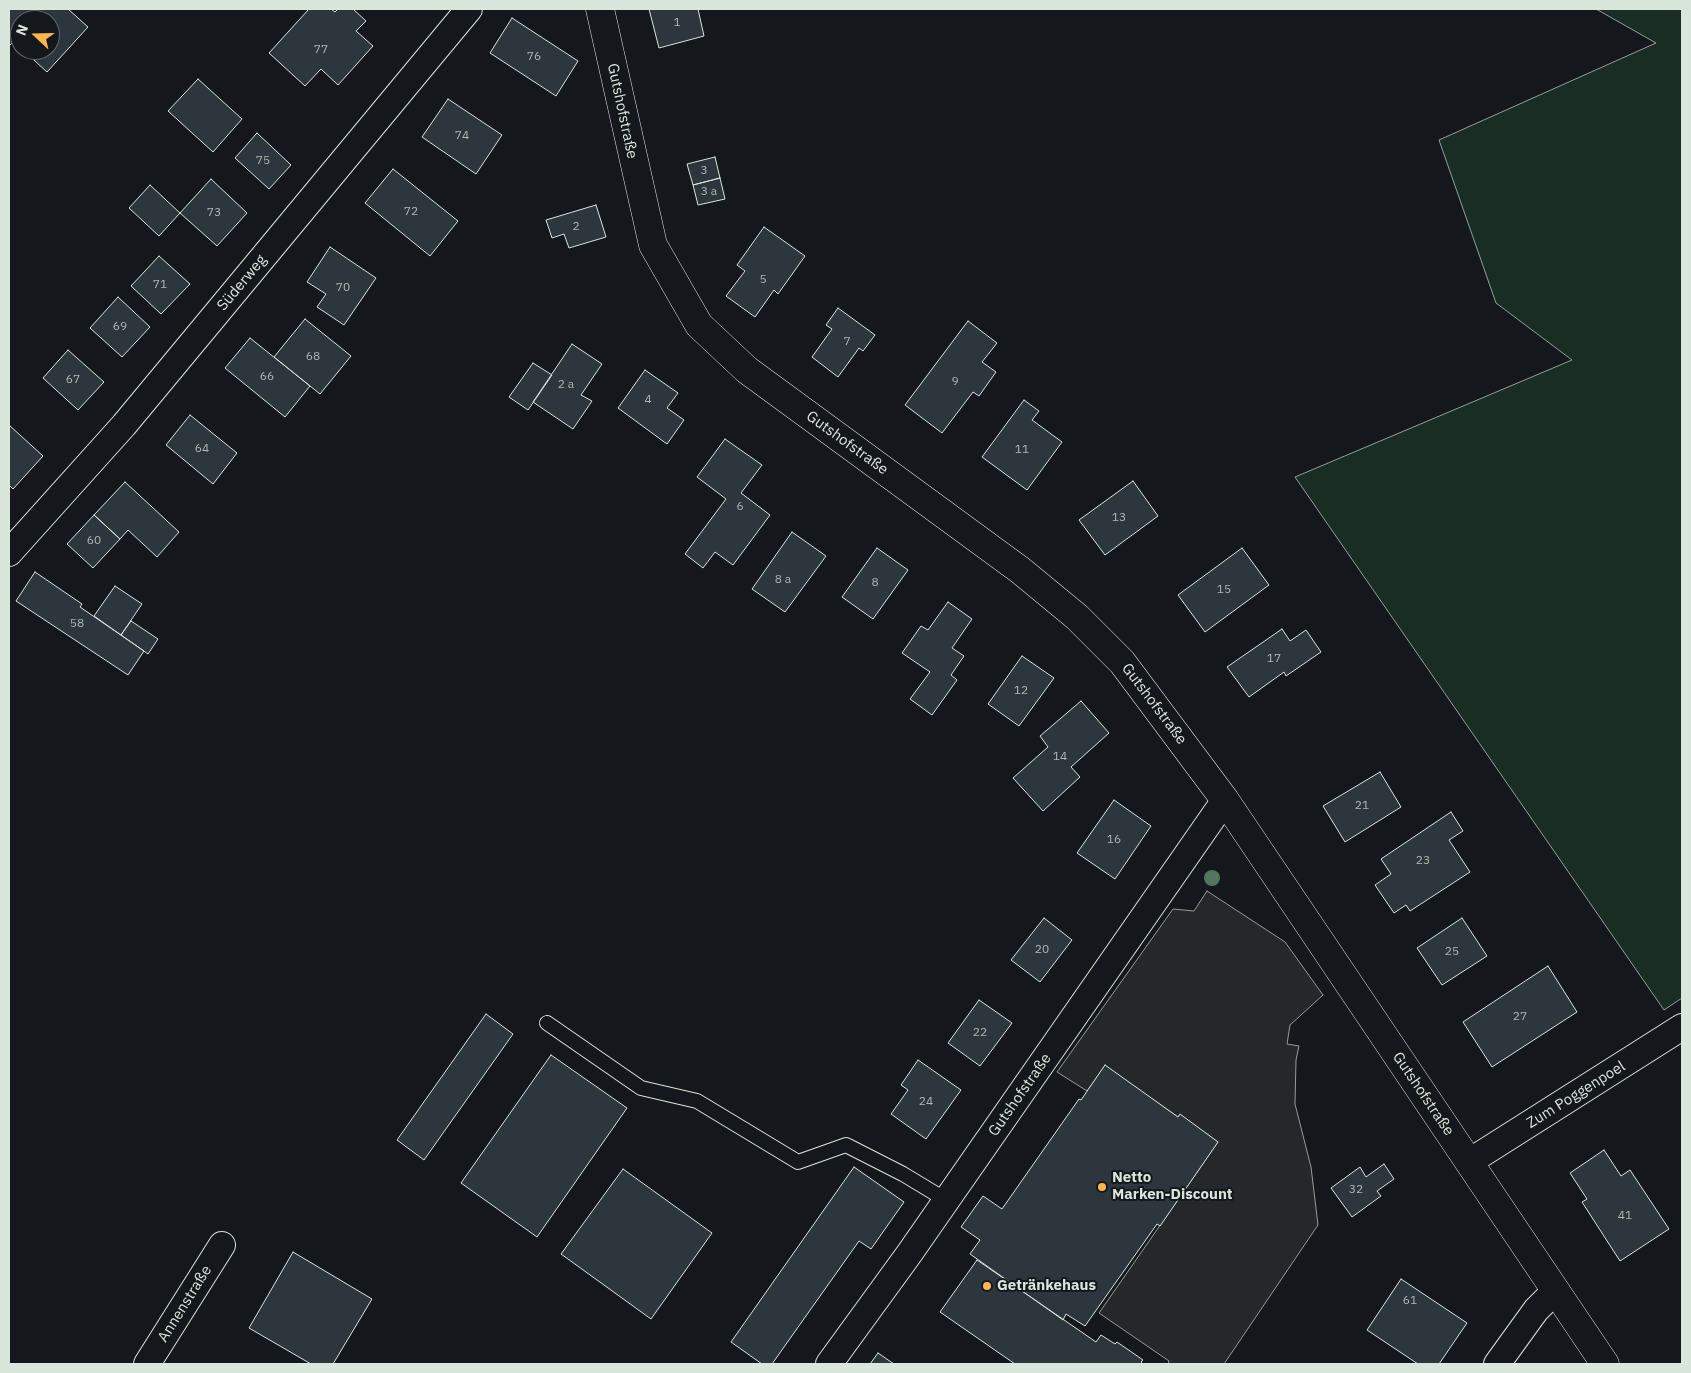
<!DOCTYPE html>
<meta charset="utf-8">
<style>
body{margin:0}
#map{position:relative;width:1691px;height:1373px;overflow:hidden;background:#14181c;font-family:"IBM Plex Sans",sans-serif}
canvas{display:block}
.frame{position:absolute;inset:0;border:10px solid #d8e6dc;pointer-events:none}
.north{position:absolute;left:10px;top:10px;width:50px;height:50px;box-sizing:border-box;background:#14181c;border:1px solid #626a69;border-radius:50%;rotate:291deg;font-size:14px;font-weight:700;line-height:20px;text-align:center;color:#d8e6dc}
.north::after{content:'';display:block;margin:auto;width:18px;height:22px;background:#ffb74d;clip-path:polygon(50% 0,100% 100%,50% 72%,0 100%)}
</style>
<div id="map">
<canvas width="1691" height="1373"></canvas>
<div class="frame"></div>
<div class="north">N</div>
</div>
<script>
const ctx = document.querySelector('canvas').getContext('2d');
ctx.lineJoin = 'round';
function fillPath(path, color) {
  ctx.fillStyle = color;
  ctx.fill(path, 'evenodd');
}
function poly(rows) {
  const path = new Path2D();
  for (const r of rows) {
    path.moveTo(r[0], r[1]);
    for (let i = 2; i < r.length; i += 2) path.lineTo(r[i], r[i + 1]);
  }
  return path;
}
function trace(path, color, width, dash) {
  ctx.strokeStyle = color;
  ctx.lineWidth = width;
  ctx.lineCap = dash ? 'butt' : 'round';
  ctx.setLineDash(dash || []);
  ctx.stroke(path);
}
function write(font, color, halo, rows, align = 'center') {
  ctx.font = font + ' "IBM Plex Sans",sans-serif';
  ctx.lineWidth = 4;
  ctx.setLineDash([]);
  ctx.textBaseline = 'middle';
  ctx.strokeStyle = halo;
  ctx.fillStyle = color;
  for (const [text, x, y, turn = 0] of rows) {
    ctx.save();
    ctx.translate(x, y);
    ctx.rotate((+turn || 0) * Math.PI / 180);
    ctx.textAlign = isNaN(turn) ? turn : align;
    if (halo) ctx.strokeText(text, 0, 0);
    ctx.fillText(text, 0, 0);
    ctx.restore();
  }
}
const green = poly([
 [1596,9,1682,9,1682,998,1664,1010,1295,477,1572,360,1496,303,1439,140,1656,43,1596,9]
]);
const parking = poly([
 [1207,891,1285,942,1323,995,1290,1025,1287,1044,1299,1046,1296,1060,1295,1104,1311,1167,1318,1225,1224,1364,1168,1364,1169,1361,1099,1313,1218,1142,1180,1115,1178,1117,1105,1066,1087,1091,1057,1072,1173,909,1194,911,1207,891]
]);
const building = poly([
 [9,9,68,9,88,27,47,72,23,50,50,50,50,20,20,20,20,47,14,41,9,46,9,9],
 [309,9,331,9,335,12,338,9,353,9,366,21,356,31,373,46,338,85,321,69,305,86,269,53,309,9],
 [649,9,698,9,704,36,659,48,649,9],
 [512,18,578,61,556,96,490,53,512,18],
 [198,79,242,119,213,152,168,111,198,79],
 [448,99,502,135,476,174,422,137,448,99],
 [257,133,291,165,269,189,235,158,257,133],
 [715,157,720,178,693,185,687,164,715,157],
 [393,169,458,221,430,256,365,203,393,169],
 [720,178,725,199,698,205,693,185,720,178],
 [211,179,247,213,217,246,180,213,211,179],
 [150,185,180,213,159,236,129,208,150,185],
 [596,205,606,237,569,248,564,234,552,238,546,220,596,205],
 [764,227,805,256,778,294,774,290,755,317,726,296,745,271,737,265,764,227],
 [330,247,376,278,344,325,317,307,326,294,307,282,330,247],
 [159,256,190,284,161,314,131,286,159,256],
 [118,297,150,327,122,357,90,328,118,297],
 [838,308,875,335,863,351,859,348,838,377,812,357,832,329,826,325,838,308],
 [305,319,351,356,320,394,274,357,305,319],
 [968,321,997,343,982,362,996,372,979,396,973,392,942,433,905,405,968,321],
 [250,338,310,386,285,417,225,368,250,338],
 [572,344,602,364,581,395,592,401,573,429,533,402,572,344],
 [68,350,104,382,78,410,43,378,68,350],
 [533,363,552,375,528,410,509,397,533,363],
 [645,370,678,393,667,408,684,420,667,444,618,408,645,370],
 [1024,400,1039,411,1032,420,1062,442,1027,490,982,457,1024,400],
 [190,415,237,453,213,484,166,445,190,415],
 [9,425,43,456,13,489,9,485,9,425],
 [725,439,762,465,741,493,770,515,733,565,715,552,703,568,685,554,726,499,697,477,725,439],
 [1133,481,1158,516,1105,555,1079,520,1133,481],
 [125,482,179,532,157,557,128,530,120,539,94,515,125,482],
 [94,515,120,539,93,568,67,544,94,515],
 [792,532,826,556,785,612,752,589,792,532],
 [877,548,908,570,873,619,842,597,877,548],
 [1242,548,1269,585,1205,632,1178,595,1242,548],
 [35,572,82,604,80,607,144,651,128,675,16,601,35,572],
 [115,586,142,604,121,635,94,616,115,586],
 [948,602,972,619,952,648,964,656,951,675,957,680,932,715,910,699,930,672,902,653,921,626,928,630,948,602],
 [131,621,158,639,148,654,121,635,131,621],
 [1282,629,1290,641,1306,630,1321,652,1286,676,1284,672,1249,697,1227,667,1282,629],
 [1022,656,1054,678,1019,726,988,704,1022,656],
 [1081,701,1109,733,1071,767,1080,777,1043,811,1013,778,1048,747,1040,736,1081,701],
 [1380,772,1401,807,1345,842,1323,806,1380,772],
 [1114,800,1151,826,1115,879,1077,853,1114,800],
 [1451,812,1463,831,1449,840,1470,872,1410,911,1406,905,1394,913,1375,885,1391,874,1381,859,1451,812],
 [1044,918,1072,940,1040,982,1011,960,1044,918],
 [1462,918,1487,956,1442,985,1417,948,1462,918],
 [1548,966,1577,1012,1492,1067,1463,1022,1548,966],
 [979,1000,1012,1023,980,1066,948,1043,979,1000],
 [486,1014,513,1034,424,1160,397,1140,486,1014],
 [551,1055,627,1108,537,1237,461,1183,551,1055],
 [918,1060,961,1090,926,1139,891,1114,908,1090,901,1085,918,1060],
 [1105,1065,1178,1117,1180,1114,1218,1142,1160,1226,1157,1224,1085,1326,1066,1314,1063,1320,970,1254,980,1240,961,1227,983,1196,1002,1209,1079,1099,1081,1100,1105,1065],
 [1604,1150,1621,1176,1630,1170,1669,1229,1620,1261,1582,1202,1587,1199,1570,1173,1604,1150],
 [1384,1164,1394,1179,1377,1191,1381,1196,1352,1217,1331,1188,1360,1167,1366,1177,1384,1164],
 [854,1167,904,1202,871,1249,859,1241,772,1364,762,1364,731,1342,854,1167],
 [623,1169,712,1233,651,1319,561,1254,623,1169],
 [293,1252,372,1299,333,1364,311,1364,249,1328,293,1252],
 [977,1260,1096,1342,1101,1335,1115,1344,1117,1342,1143,1360,1141,1362,1143,1364,1015,1364,940,1312,977,1260],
 [1401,1279,1467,1323,1439,1364,1418,1364,1367,1330,1401,1279],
 [878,1353,894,1364,870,1364,878,1353]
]);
const service = poly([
 [547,1023,641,1088,697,1101,798,1162,846,1145,903,1174,946,1200]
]);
const minor = poly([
 [9,553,124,425,469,9],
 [1469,1162,1682,1027],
 [147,1364,222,1245],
 [829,1364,909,1254,1225,800],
 [1497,1364,1536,1310,1555,1291]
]);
const tertiary = poly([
 [600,9,653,245,699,325,747,370,1020,570,1077,617,1122,662,1225,800,1605,1364]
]);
const trees = [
 [1212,878]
];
const markers = [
 [1102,1187,5,"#ffb74d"],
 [987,1286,5,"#ffb74d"]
];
const numberNames = [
 ["1",677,23],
 ["77",321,50],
 ["76",534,57],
 ["74",462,136],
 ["75",263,161],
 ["3",704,171],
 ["3 a",709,192],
 ["72",411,212],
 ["73",214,213],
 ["2",576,227],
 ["5",763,280],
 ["71",160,285],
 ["70",343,288],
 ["69",120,327],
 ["7",847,342],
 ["68",313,357],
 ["66",267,377],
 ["67",73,380],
 ["9",955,382],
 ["2 a",566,385],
 ["4",648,400],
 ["64",202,449],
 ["11",1022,450],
 ["6",740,507],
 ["13",1119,518],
 ["60",94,541],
 ["8 a",783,580],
 ["8",875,583],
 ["15",1224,590],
 ["58",77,624],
 ["17",1274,659],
 ["12",1021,691],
 ["14",1060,757],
 ["21",1362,806],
 ["16",1114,840],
 ["23",1423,861],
 ["20",1042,950],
 ["25",1452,952],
 ["27",1520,1017],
 ["22",980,1033],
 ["24",926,1102],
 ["32",1356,1190],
 ["41",1625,1216],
 ["61",1410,1301]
];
const streetNames = [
 ["Gutshofstraße",622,111,78],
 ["Süderweg",242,283,-50],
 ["Gutshofstraße",847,443,36],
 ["Gutshofstraße",1154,704,53],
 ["Gutshofstraße",1423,1094,56],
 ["Gutshofstraße",1020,1095,-55],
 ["Zum Poggenpoel",1576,1095,-32],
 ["Annenstraße",185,1304,-58]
];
const poiNames = [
 ["Netto",1112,1178],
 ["Marken-Discount",1112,1195],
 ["Getränkehaus",997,1286]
];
fillPath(green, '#1a2d24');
trace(green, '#939e99', 1);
fillPath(parking, '#24282b');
trace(parking, '#939e99', 1);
fillPath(building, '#2c363c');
trace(building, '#d8e6dc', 1);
trace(service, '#d8e6dc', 16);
trace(minor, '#d8e6dc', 28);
trace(tertiary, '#d8e6dc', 29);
trace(service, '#14181c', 14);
trace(minor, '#14181c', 26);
trace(tertiary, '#14181c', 28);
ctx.fillStyle = '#55745f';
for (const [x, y] of trees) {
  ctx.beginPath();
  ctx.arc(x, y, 8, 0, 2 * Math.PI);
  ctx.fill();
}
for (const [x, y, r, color] of markers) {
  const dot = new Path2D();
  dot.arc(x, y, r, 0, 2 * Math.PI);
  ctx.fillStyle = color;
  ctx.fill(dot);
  trace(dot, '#14181c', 2);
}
write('12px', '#adbab4', null, numberNames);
write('15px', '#d8e6dc', '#14181c', streetNames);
write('bold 15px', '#d8e6dc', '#14181c', poiNames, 'left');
</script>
